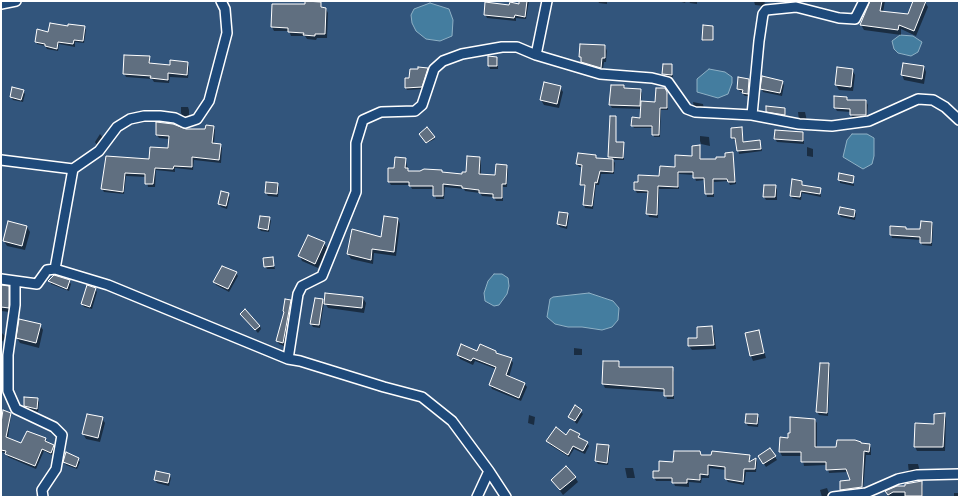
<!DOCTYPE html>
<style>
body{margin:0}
#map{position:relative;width:960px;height:498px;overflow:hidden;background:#32557c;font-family:"Comic Neue",sans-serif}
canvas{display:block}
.frame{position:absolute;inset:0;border:2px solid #fff;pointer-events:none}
</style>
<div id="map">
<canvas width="960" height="498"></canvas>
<div class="frame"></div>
</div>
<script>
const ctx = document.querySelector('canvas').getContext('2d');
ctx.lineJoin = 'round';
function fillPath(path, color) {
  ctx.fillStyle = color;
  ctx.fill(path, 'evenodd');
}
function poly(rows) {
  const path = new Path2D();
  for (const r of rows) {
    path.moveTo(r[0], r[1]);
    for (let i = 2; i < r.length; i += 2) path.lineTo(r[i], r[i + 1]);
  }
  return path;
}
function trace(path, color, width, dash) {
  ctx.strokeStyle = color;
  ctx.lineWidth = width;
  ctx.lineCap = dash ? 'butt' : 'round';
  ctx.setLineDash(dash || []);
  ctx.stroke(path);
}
const water = poly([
 [430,3,449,9,453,20,452,36,440,41,426,39,416,31,412,23,411,15,414,9,430,3],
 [900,35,913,36,922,42,918,52,911,56,898,53,894,49,892,41,900,35],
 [709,69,725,72,732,77,732,83,728,94,718,98,697,92,697,79,709,69],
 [852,134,867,134,874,138,874,156,872,164,863,169,843,157,847,140,852,134],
 [494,274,502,274,508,278,509,286,507,294,499,305,494,306,485,301,484,293,488,281,494,274],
 [589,293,613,301,619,308,618,320,612,327,602,330,582,327,568,327,555,324,547,317,550,299,553,297,589,293]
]);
const shadow = poly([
 [520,1,529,1,526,19,516,18,516,21,487,18,485,14,519,5],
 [598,1,607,1,607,4,599,3],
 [678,1,686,1,685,3],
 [689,1,697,1,697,4,690,3],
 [754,1,765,1,764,6,755,5],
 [870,1,885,1,883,12,909,15,914,1,925,2,928,7,916,36,901,29,901,35,864,30,861,25],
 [320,3,323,9,326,9,328,13,327,38,317,38,316,40,307,39,305,36,291,36,289,31,274,31,272,27],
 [69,27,84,27,86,30,84,43,75,42,75,47,59,44,58,51,47,49,45,46,37,44,36,41,49,33],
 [713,27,713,41,704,41,703,40],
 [605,46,607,51,606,62,604,62,603,68,583,62,583,64,580,56],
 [149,57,151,64,171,66,187,63,189,67,188,78,170,77,169,83,154,82,152,79,126,77,124,73],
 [497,58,498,61,498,69,490,69,489,66],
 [583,64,603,70,603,72,584,66],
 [664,65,671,65,673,77,665,77],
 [924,67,926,72,924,84,904,80,902,75],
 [427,69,429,71,423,89,407,90,406,88,410,80],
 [852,70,855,75,853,91,839,90,836,85],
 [749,80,751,83,749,96,745,96,738,89],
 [782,82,784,85,782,96,763,92,762,89],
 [612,86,624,86,626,89,640,90,642,93,641,103,656,103,664,89,668,95,668,110,661,110,660,137,654,137,653,128,634,128,632,125,641,119,642,109,612,108,610,105],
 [560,87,563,92,559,108,544,105,541,100],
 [23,91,25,94,23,102,13,100,11,97],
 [847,98,849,101,866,101,868,105,867,118,852,118,851,112,837,111,835,108],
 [693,102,703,104,704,109,694,107],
 [181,107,188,107,189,110,189,118,183,117,181,113],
 [785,109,786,118,769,114,767,111],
 [798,112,805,112,807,121,799,120],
 [611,117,615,117,616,119,616,143,623,143,624,145,624,160,613,160,615,163,614,174,601,174,599,185,596,185,593,209,585,208,584,205,586,188,581,184,583,167,579,167,577,164,595,156,597,159,611,160,609,157],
 [157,123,186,130,206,130,213,126,215,130,214,144,220,145,222,148,221,163,194,160,193,170,175,168,175,172,156,170,155,187,148,187,146,177,126,176,124,194,104,192,102,189,106,157,150,160,168,149,169,139,159,138,157,135],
 [742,128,744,143,760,141,762,151,739,154,736,140,734,140,732,137],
 [427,129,435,139,427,143,420,134],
 [803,133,804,136,804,144,777,142,775,139],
 [100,134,104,139,98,147,95,142],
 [700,136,709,137,710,146,701,144,700,141],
 [699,146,701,160,717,160,726,158,732,153,736,184,730,185,728,181,714,182,714,197,707,197,705,180,696,181,694,175,679,174,679,189,659,189,658,218,649,217,648,214,649,193,637,193,635,190,693,157],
 [807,147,813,149,813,157,807,156],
 [479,157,481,161,481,175,496,176,506,166,508,169,507,187,503,187,503,201,496,201,494,197,482,196,480,193,465,191,464,189,445,187,444,199,436,199,434,189,412,189,410,185,391,185,389,182,389,169,395,169,405,159,409,172,463,175,467,173],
 [840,181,854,184,854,186,840,183],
 [802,182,803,186,820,189,821,197,802,193,801,200,792,198,791,196],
 [277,184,279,187,278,197,268,196,266,193],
 [775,186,777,189,777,200,766,200,764,197],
 [228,194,230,197,227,209,221,207,219,204],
 [854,211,856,214,855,220,841,217,839,214],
 [568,214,569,217,567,229,560,227,558,224],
 [269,218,271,221,269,232,261,231,259,228],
 [398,219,400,224,396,256,374,253,373,264,351,259,348,254,382,238],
 [932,223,933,226,932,246,922,245,921,240,892,238,891,235,891,227,905,228,907,230,921,230],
 [27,227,30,232,25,250,7,246,4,241],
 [324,243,327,248,318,268,302,261,300,256],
 [272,258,275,269,267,269,265,266],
 [236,273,238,276,229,292,216,285,214,282],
 [50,281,69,281,71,284,69,291,51,284],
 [1,286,8,287,11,291,10,312,1,311],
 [95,288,97,292,92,309,84,307,82,304],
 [363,298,366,303,364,313,328,308,325,303],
 [322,300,324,303,320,328,313,327,311,324],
 [290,301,292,304,284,346,279,344,277,341],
 [243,317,260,326,261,329,258,333],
 [40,325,43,330,39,348,20,343,17,338],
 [712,327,714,332,716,349,692,350,689,346],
 [758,331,766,358,753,361,751,356],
 [1,332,6,337,1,343,1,348],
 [574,348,582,349,582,355,574,355],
 [496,351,497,354,511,359,513,363,509,377,524,383,527,387,521,401,492,389,490,385,496,369,475,361,473,365,460,359,458,355],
 [1,362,3,365,3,380,1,380],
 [618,362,621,368,672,368,674,372,674,399,667,399,665,392,605,388,603,384],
 [821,364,829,364,830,367,828,416,819,415,817,412],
 [37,399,39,402,38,412,26,409,25,406],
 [575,407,583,414,577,424,569,417],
 [4,411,10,412,11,415,8,438,22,445,45,439,55,449,52,455,44,451,36,469,8,457,6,453,1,452,1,419,3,419],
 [944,414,946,418,945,451,917,451,915,447],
 [529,415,535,417,534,425,528,423],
 [747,415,757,415,759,418,758,427,748,426,746,423],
 [102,418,105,423,100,442,86,439,83,434],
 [815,420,817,423,817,448,869,445,871,448,871,455,866,455,863,491,844,493,841,490,852,481,848,472,829,473,827,465,804,466,802,456,782,456,780,452,789,439],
 [579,435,580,439,587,443,589,446,585,454,574,449,569,457,550,445,548,442,567,436],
 [608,446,610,449,608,465,598,464,596,461],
 [770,449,777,460,766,467,759,456],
 [700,452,702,455,749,456,751,462,756,459,757,462,756,472,746,472,744,485,728,482,726,479,726,470,710,468,709,478,702,478,701,483,689,482,689,487,675,486,673,481,656,481,654,477,674,463],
 [78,459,80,462,77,469,66,465,64,462],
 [908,464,918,464,920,472,909,474],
 [625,468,633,468,635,478,627,478],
 [169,475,171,478,169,486,157,483,155,480],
 [575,477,578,482,563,495,552,480],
 [921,482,923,486,923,497,889,497,886,492],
 [827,488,830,496,822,497,820,490],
 [954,493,959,493,959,497,954,497]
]);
const building = poly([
 [305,1,321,2,321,7,326,8,325,34,315,34,315,36,303,35,304,33,288,32,288,28,271,27,272,4,305,4,305,1],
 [519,1,527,1,525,17,515,15,514,18,484,15,485,2,509,5,510,2,519,4,519,1],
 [870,1,882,1,880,11,908,14,913,1,926,1,914,31,899,25,898,30,860,25,870,1],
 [50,23,68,26,68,24,85,26,83,41,74,40,73,44,58,42,57,49,45,46,45,44,35,42,37,29,48,32,50,23],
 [703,25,713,26,713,40,702,40,703,25],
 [580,44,605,45,605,58,602,58,601,68,581,62,581,57,579,57,580,44],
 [124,55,150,56,149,63,170,65,170,60,188,62,187,75,168,73,168,80,150,78,151,76,123,74,124,55],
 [488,56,497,57,497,66,488,66,488,56],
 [903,63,924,66,922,79,901,75,903,63],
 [663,64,672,64,672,75,662,74,663,64],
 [418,67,428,68,422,87,405,88,405,78,409,78,410,69,418,69,418,67],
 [837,67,853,69,851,87,835,85,837,67],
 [762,76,783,81,780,93,760,89,762,76],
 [738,77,749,79,748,94,742,93,743,90,737,89,738,77],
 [544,82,561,86,557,104,540,100,544,82],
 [611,85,624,85,624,88,641,89,640,106,609,105,611,85],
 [12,87,24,90,21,100,10,97,12,87],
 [656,88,665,88,667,92,667,108,660,108,659,135,652,135,652,126,631,126,632,117,640,118,641,101,655,102,656,88],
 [834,96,847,97,847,100,866,100,866,115,850,115,850,109,834,108,834,96],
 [766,106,785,108,785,115,766,112,766,106],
 [610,116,616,116,616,142,624,142,623,158,608,157,610,116],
 [156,122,173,124,186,129,205,129,206,125,214,126,212,143,221,144,219,160,192,157,192,167,174,166,173,169,155,168,153,184,145,184,145,174,125,173,123,192,101,189,106,156,149,159,150,147,168,148,169,136,156,135,156,122],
 [427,127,435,137,426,143,419,134,427,127],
 [742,127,743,142,760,140,761,149,737,151,735,138,731,138,731,128,742,127],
 [775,130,803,132,803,141,774,139,775,130],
 [700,145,700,159,716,159,716,157,725,157,725,153,733,152,735,182,728,182,727,179,713,179,713,194,705,194,704,178,693,178,693,172,678,172,678,187,658,186,657,215,646,214,648,191,634,190,634,182,638,182,638,175,659,176,660,166,675,167,675,155,692,156,692,146,700,145],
 [578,153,596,155,596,158,613,159,613,172,600,171,597,183,595,182,592,206,583,205,585,185,580,185,582,165,576,164,578,153],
 [467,156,480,157,479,174,495,175,496,164,507,165,506,184,502,184,502,198,493,198,493,194,479,193,479,190,462,188,462,186,443,184,443,196,433,196,433,186,409,186,409,182,388,182,388,168,394,168,395,157,406,158,405,168,408,168,408,171,420,171,424,169,442,170,442,172,462,174,462,172,466,172,467,156],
 [839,173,854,176,853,183,838,180,839,173],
 [792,179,802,181,802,185,821,188,820,194,801,191,800,197,790,196,792,179],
 [266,182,278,183,277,194,265,193,266,182],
 [764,185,776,185,775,197,763,197,764,185],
 [221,191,229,193,226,206,218,204,221,191],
 [840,207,855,210,854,217,838,214,840,207],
 [559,212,568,213,566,226,557,224,559,212],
 [260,216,270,217,268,230,258,228,260,216],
 [384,216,398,218,394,252,372,249,371,260,347,254,352,229,381,237,384,216],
 [8,221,27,226,22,246,3,241,8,221],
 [921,221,932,222,931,243,920,243,920,237,890,235,890,226,906,227,906,229,920,229,921,221],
 [308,235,325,242,315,264,298,256,308,235],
 [273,257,274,266,264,267,263,258,273,257],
 [222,266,237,272,228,289,213,282,222,266],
 [54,275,70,280,67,289,48,281,54,275],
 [1,285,9,286,9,308,1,307,1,285],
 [87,285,96,288,90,307,81,304,87,285],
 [325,293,363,297,362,308,324,304,325,293],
 [315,298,323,299,319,325,310,324,315,298],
 [285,299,291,300,283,343,276,341,284,312,283,311,285,299],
 [245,309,260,326,255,330,240,314,245,309],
 [19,319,41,324,36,343,16,338,19,319],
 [712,326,714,345,688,346,688,338,697,338,697,327,712,326],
 [759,330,764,353,750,356,745,333,759,330],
 [461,344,477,351,480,344,496,351,496,353,512,358,506,375,525,383,519,398,489,385,496,367,473,358,471,361,457,355,461,344],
 [603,361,619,361,619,367,673,367,673,396,664,396,664,389,602,384,603,361],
 [820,363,829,363,827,413,816,412,820,363],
 [24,397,38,398,37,409,24,406,24,397],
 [575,405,582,410,575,421,568,417,575,405],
 [3,410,11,413,6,437,21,443,27,431,46,438,45,441,54,445,51,453,42,449,35,466,5,454,6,451,1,450,1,423,3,410],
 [945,413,943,447,914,447,915,423,934,424,934,414,945,413],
 [87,414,103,417,98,438,82,434,87,414],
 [746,414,758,414,757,424,745,423,746,414],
 [790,417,815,419,815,447,836,447,837,440,855,440,861,442,861,443,870,444,869,452,864,451,862,487,840,490,840,481,850,480,846,469,826,470,826,462,801,462,801,452,779,452,780,437,788,438,788,433,790,433,790,417],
 [556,427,566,435,570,429,580,434,578,437,588,442,583,451,573,446,568,455,546,441,556,427],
 [597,444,609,445,607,463,595,461,597,444],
 [770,448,776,456,763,464,758,456,770,448],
 [674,451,700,451,701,455,711,455,712,451,750,455,749,462,756,458,755,469,744,469,743,482,725,479,725,467,708,465,708,475,700,474,700,480,687,479,687,483,672,483,672,478,653,478,653,471,659,471,659,461,673,462,674,451],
 [66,452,79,458,76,467,63,462,66,452],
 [566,466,576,477,560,490,551,480,566,466],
 [156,471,170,474,168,483,154,480,156,471],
 [922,481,922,496,905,496,905,492,893,492,888,495,885,491,897,486,905,486,905,484,922,481]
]);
const minor = poly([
 [1,4,16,1],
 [536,55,547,1],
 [752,115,759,41,763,14,766,10,796,7,839,18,855,19,864,1],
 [1,160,73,169,55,269],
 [73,169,99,151,117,127,130,119,144,116,160,116,175,118,185,123,197,119,209,101,227,33,225,9,221,1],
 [1,279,37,284,47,270,55,269,108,285,288,359,300,361,384,387,422,397,452,421,489,471,477,497],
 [15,282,15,305,8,355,8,391,16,409,54,427,62,435,56,469,42,490,43,497],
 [288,359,298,294,302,286,322,276,356,192,356,143,363,120,381,112,415,111,422,105,434,69,443,61,462,54,502,47,517,47,536,55,600,74,652,78,668,82,687,109,695,112,752,115,799,124,832,126,869,121,918,99,933,100,945,107,959,120],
 [489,471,506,497],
 [833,497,866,493,898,479,917,475,959,474]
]);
fillPath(water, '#447d9f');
trace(water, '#8fb1c5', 1);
fillPath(shadow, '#0007');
fillPath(building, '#606f80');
trace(building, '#fff', 1);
trace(minor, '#fff', 12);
trace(minor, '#1f4a7a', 9);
</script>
